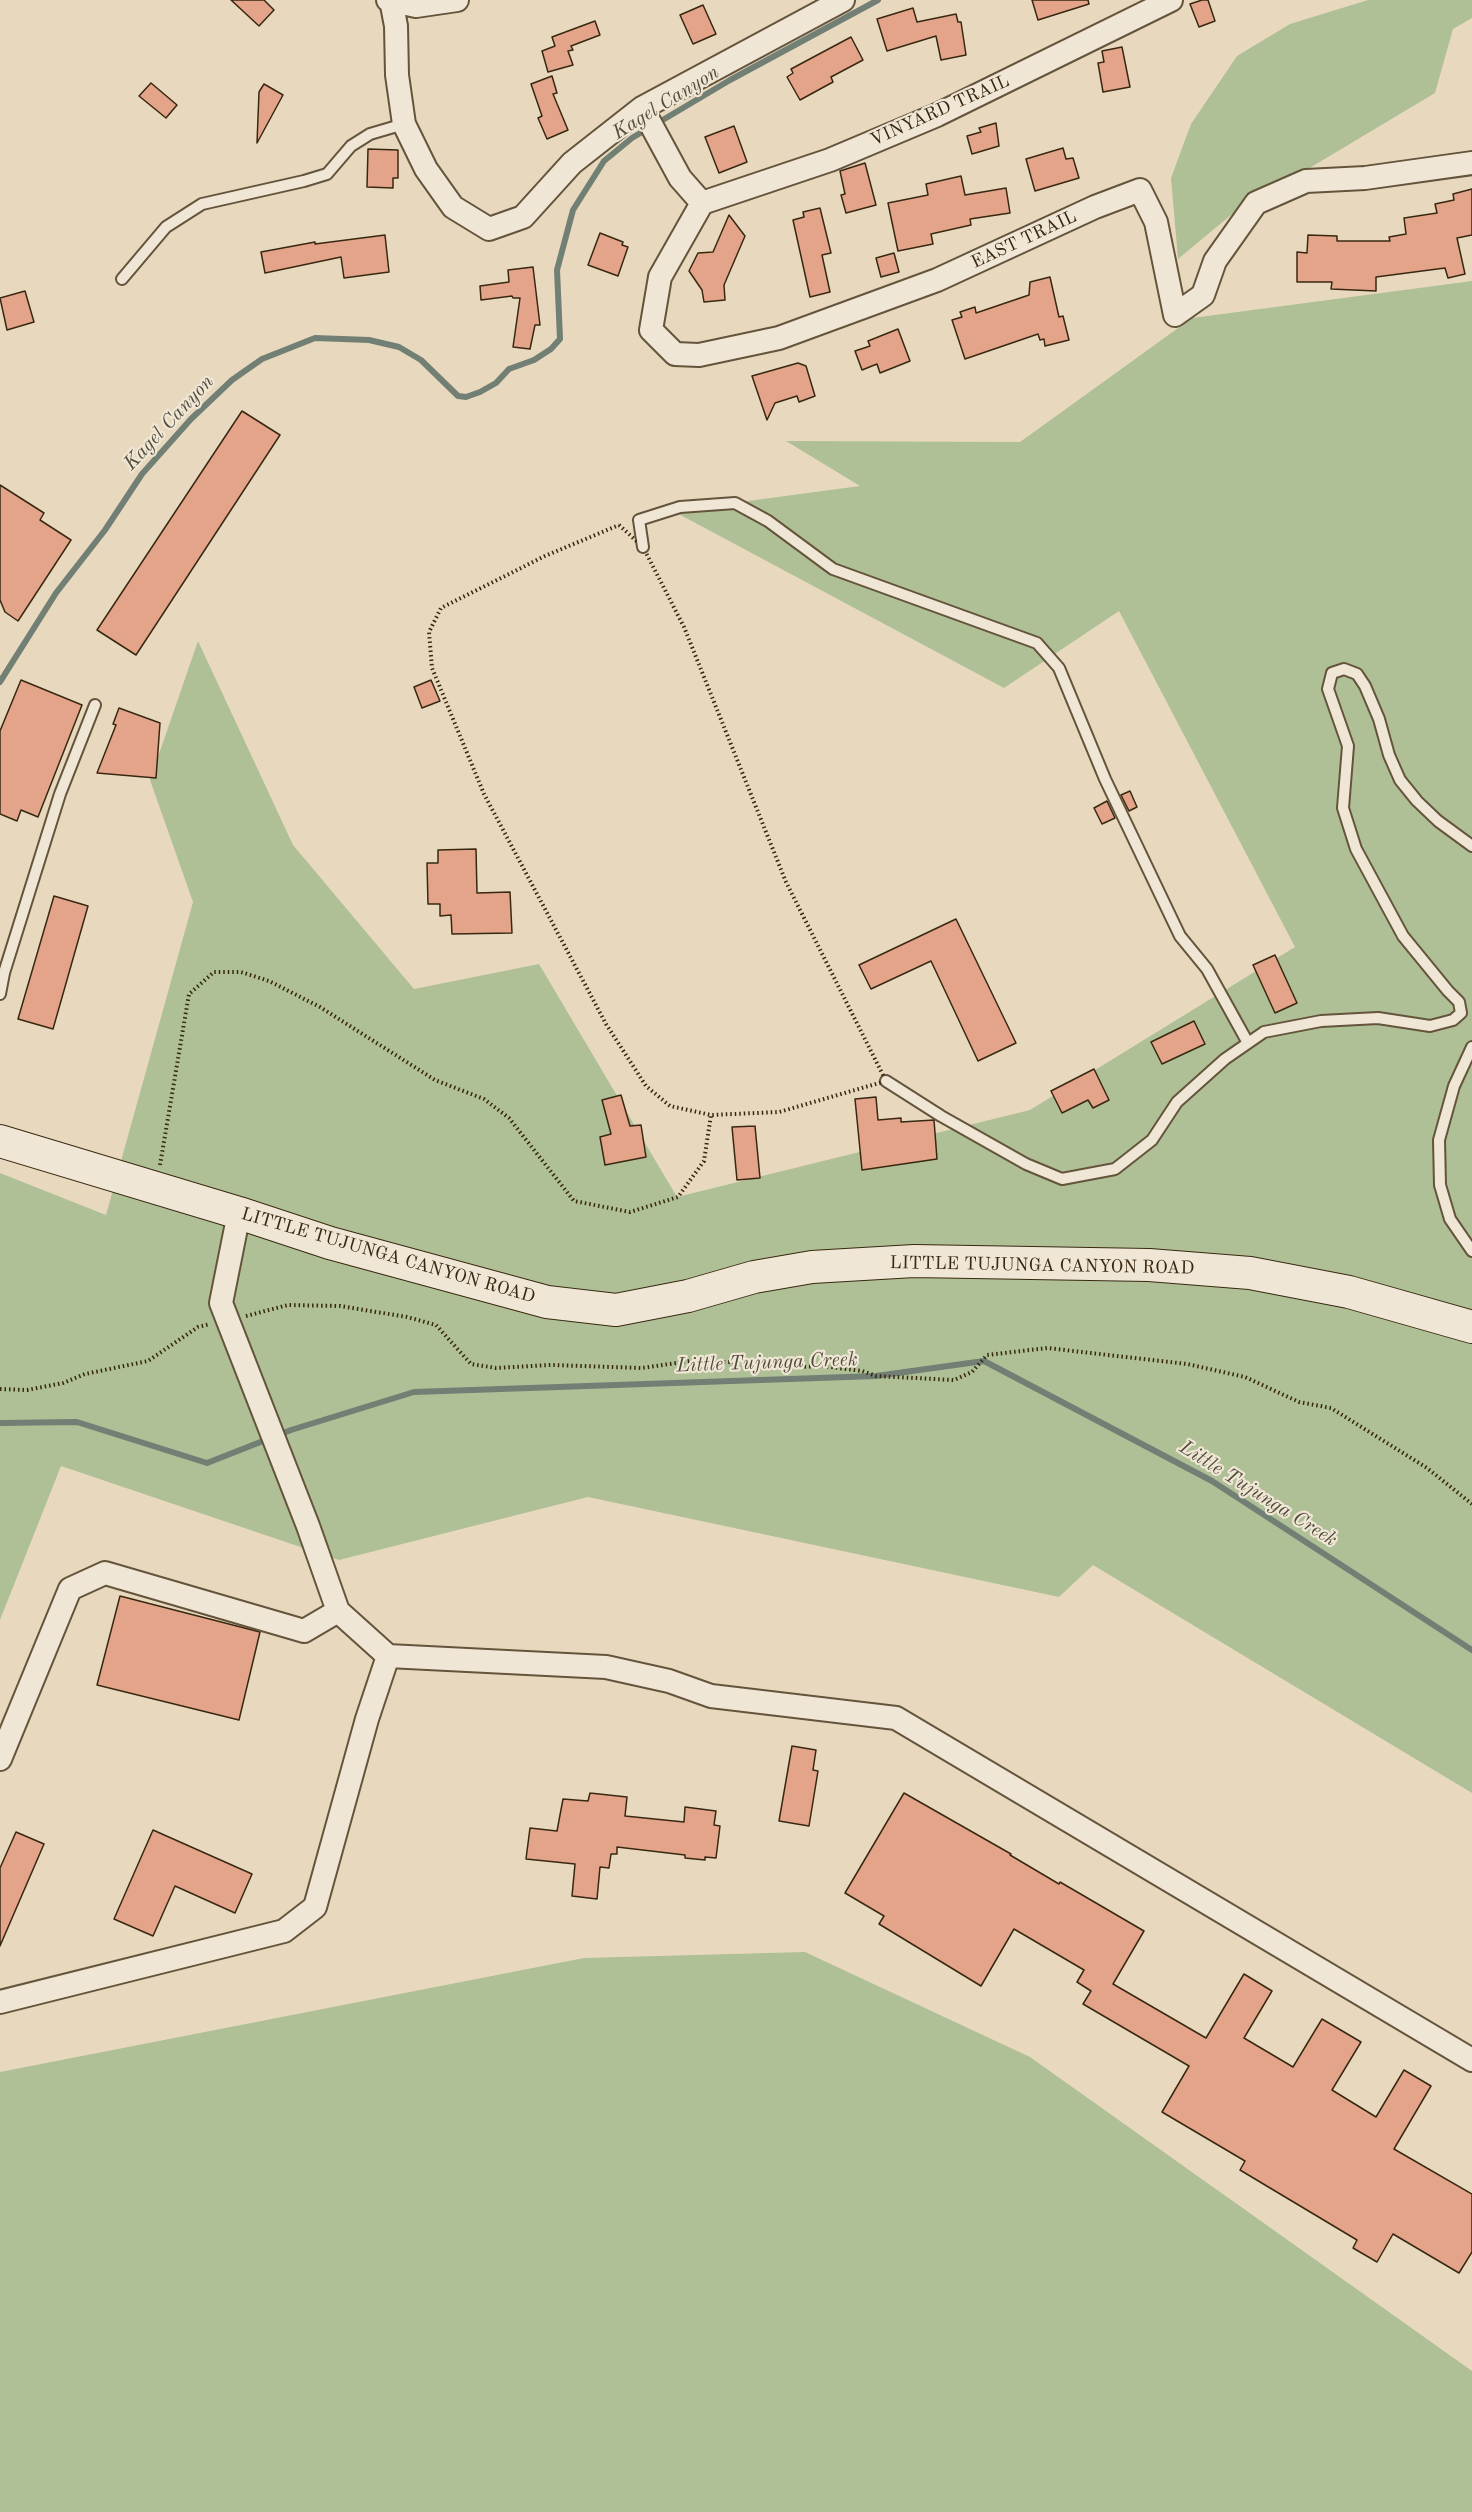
<!DOCTYPE html>
<style>
body{margin:0}
canvas{display:block;background:#e8d9be}
</style>
<canvas width="1472" height="2512"></canvas>
<script>
const ctx = document.querySelector('canvas').getContext('2d');
ctx.lineJoin = 'round';
function fillPath(path, color) {
  ctx.fillStyle = color;
  ctx.fill(path, 'evenodd');
}
function poly(rows) {
  const path = new Path2D();
  for (const r of rows) {
    path.moveTo(r[0], r[1]);
    for (let i = 2; i < r.length; i += 2) path.lineTo(r[i], r[i + 1]);
  }
  return path;
}
function trace(path, color, width, dash) {
  ctx.strokeStyle = color;
  ctx.lineWidth = width;
  ctx.lineCap = dash ? 'butt' : 'round';
  ctx.setLineDash(dash || []);
  ctx.stroke(path);
}
function write(font, color, halo, rows, align = 'center') {
  ctx.font = font + ' "Old Standard TT",serif';
  ctx.lineWidth = 4.5;
  ctx.setLineDash([]);
  ctx.textBaseline = 'middle';
  ctx.strokeStyle = halo;
  ctx.fillStyle = color;
  for (const [text, x, y, turn = 0] of rows) {
    ctx.save();
    ctx.translate(x, y);
    ctx.rotate((+turn || 0) * Math.PI / 180);
    ctx.textAlign = isNaN(turn) ? turn : align;
    if (halo) ctx.strokeText(text, 0, 0);
    ctx.fillText(text, 0, 0);
    ctx.restore();
  }
}
const green = poly([
 [1368,0,1472,0,1472,18,1453,29,1435,93,1231,215,1178,259,1171,178,1191,124,1237,56,1290,24],
 [1472,281,1472,1793,1093,1565,1059,1597,588,1497,339,1560,61,1466,0,1620,0,1173,106,1215,193,902,150,780,198,641,293,845,414,989,539,964,677,1197,1030,1110,1295,947,1119,611,1004,688,673,511,860,486,786,441,1020,442,1192,318],
 [805,1952,1030,2057,1472,2371,1472,2512,0,2512,0,2072,584,1958]
]);
const stream = poly([
 [656,124,730,80,878,0],
 [0,682,56,593,105,530,142,474,191,419,232,380,262,359,315,338,369,340,399,347,421,360,458,396,466,397,480,392,496,383,509,369,534,360,551,349,560,339,557,270,573,210,604,161,632,138,647,129],
 [0,1423,77,1422,207,1463,291,1430,414,1392,876,1376,984,1361,1212,1481,1472,1650]
]);
const building = poly([
 [231,0,264,0,274,10,259,26,231,0],
 [1032,0,1088,0,1089,4,1038,20,1032,0],
 [1202,0,1208,0,1215,21,1199,27,1190,4,1202,0],
 [703,5,716,34,693,44,680,15,703,5],
 [913,8,917,22,956,14,958,22,961,22,966,55,941,60,936,36,887,51,877,19,913,8],
 [595,21,600,35,571,46,573,50,568,51,573,65,548,72,542,51,555,46,552,37,595,21],
 [851,37,863,60,831,77,833,82,800,100,787,77,793,73,791,69,851,37],
 [1122,47,1130,87,1103,92,1098,63,1104,62,1102,51,1122,47],
 [552,76,557,93,553,94,568,130,547,139,538,118,542,116,531,84,552,76],
 [151,83,177,105,166,118,139,96,151,83],
 [264,84,283,95,257,143,259,92,264,84],
 [996,123,999,146,972,154,967,136,981,132,979,128,996,123],
 [734,126,747,162,719,173,705,137,734,126],
 [1063,148,1066,159,1073,158,1079,178,1035,191,1026,159,1063,148],
 [368,149,398,150,398,178,393,178,393,188,367,187,368,149],
 [865,163,876,205,846,213,841,195,845,194,840,171,865,163],
 [961,176,965,195,1006,188,1010,213,970,219,971,225,931,234,933,244,898,251,888,203,928,195,926,184,961,176],
 [1472,189,1472,235,1457,238,1465,274,1448,278,1445,268,1376,277,1376,291,1331,289,1332,282,1297,282,1297,252,1307,253,1308,235,1337,236,1337,241,1390,241,1389,237,1406,234,1404,218,1437,213,1435,204,1454,200,1453,194,1472,189],
 [820,208,831,253,822,255,830,292,810,297,793,220,804,217,803,212,820,208],
 [729,215,745,236,724,285,725,300,704,302,702,290,689,271,698,253,713,252,729,215],
 [600,233,623,242,622,245,628,247,618,276,588,265,600,233],
 [385,235,389,272,344,278,341,257,265,273,261,252,315,242,315,244,385,235],
 [894,253,899,272,881,277,876,258,894,253],
 [533,267,540,325,535,325,530,349,513,347,520,298,513,298,512,296,481,300,480,286,509,282,508,270,533,267],
 [1050,277,1059,317,1063,316,1069,340,1045,346,1044,339,1040,340,1038,334,965,359,952,320,962,317,960,312,975,307,976,313,1029,295,1030,282,1050,277],
 [25,291,34,322,7,330,0,298,25,291],
 [898,329,910,361,880,373,877,364,862,370,855,351,870,346,868,341,898,329],
 [798,363,806,366,815,396,799,402,797,396,775,403,767,420,752,376,798,363],
 [242,411,280,435,136,655,97,630,242,411],
 [0,485,44,513,40,520,71,540,18,621,5,612,0,600,0,485],
 [21,680,82,705,38,817,21,810,17,821,0,814,0,731,21,680],
 [431,680,440,701,422,708,414,687,431,680],
 [119,708,160,723,156,778,97,773,116,725,113,724,119,708],
 [1130,791,1137,807,1129,811,1121,795,1130,791],
 [1107,801,1115,818,1102,824,1094,808,1107,801],
 [476,849,477,893,510,892,512,933,452,934,451,915,440,916,440,904,428,904,427,863,438,863,438,850,476,849],
 [54,896,88,906,53,1029,18,1019,54,896],
 [956,919,1016,1043,978,1061,931,961,871,989,859,965,956,919],
 [1275,955,1297,1003,1275,1013,1253,965,1275,955],
 [1194,1021,1205,1044,1162,1064,1151,1042,1194,1021],
 [1094,1069,1109,1100,1093,1108,1088,1100,1062,1113,1051,1091,1094,1069],
 [621,1095,630,1126,641,1125,646,1157,605,1165,600,1137,611,1134,602,1100,621,1095],
 [876,1097,878,1120,901,1118,901,1122,934,1120,937,1159,862,1170,855,1099,876,1097],
 [755,1126,760,1178,737,1180,732,1127,755,1126],
 [120,1596,260,1632,239,1720,97,1685,120,1596],
 [792,1746,816,1750,813,1770,818,1771,809,1826,779,1821,792,1746],
 [590,1793,627,1797,625,1816,684,1822,685,1807,716,1811,714,1825,720,1826,716,1858,705,1857,705,1860,685,1858,685,1855,617,1847,617,1854,611,1854,609,1868,600,1867,597,1899,572,1896,575,1864,526,1859,530,1828,557,1831,563,1799,588,1801,590,1793],
 [904,1793,1011,1854,1010,1855,1059,1884,1060,1882,1144,1931,1113,1984,1206,2038,1244,1974,1272,1991,1244,2038,1293,2067,1322,2019,1361,2042,1332,2090,1376,2117,1404,2070,1431,2086,1394,2149,1472,2194,1472,2252,1459,2273,1393,2234,1377,2262,1353,2248,1357,2240,1240,2170,1245,2161,1162,2112,1189,2066,1083,2004,1091,1991,1077,1982,1084,1970,1014,1929,981,1986,879,1924,884,1916,845,1893,904,1793],
 [153,1830,252,1874,235,1913,175,1886,153,1936,114,1919,153,1830],
 [16,1832,44,1844,0,1946,0,1868,16,1832]
]);
const path = poly([
 [619,525,643,547,684,627,786,882,886,1081,779,1112,711,1115,670,1106,646,1086,606,1024,484,794,432,668,429,632,441,608,545,556,619,525],
 [160,1165,189,994,214,972,241,972,269,981,320,1007,435,1080,484,1099,509,1118,574,1201,630,1212,678,1197,704,1161,711,1115],
 [246,1316,288,1305,340,1306,407,1317,436,1325,471,1364,496,1368,551,1365,642,1368,690,1361,726,1362,779,1364,800,1367,823,1366,862,1371,876,1376,954,1380,972,1372,987,1355,1047,1348,1187,1364,1245,1377,1299,1402,1331,1408,1427,1468,1472,1504],
 [0,1389,27,1390,63,1383,85,1374,148,1361,198,1327,210,1324]
]);
const service = poly([
 [122,279,166,227,202,204,304,181,327,174,351,146,370,134,404,124],
 [643,547,639,520,680,507,735,503,768,521,833,569,1037,643,1059,668,1105,779,1180,936,1207,969,1248,1043],
 [0,994,4,973,60,794,95,705],
 [1472,1047,1454,1086,1439,1140,1440,1185,1450,1219,1472,1251],
 [886,1081,941,1116,1026,1164,1062,1179,1115,1169,1152,1140,1177,1102,1225,1059,1264,1032,1321,1021,1378,1018,1430,1026,1453,1020,1461,1013,1459,1002,1448,991,1403,936,1356,849,1343,808,1348,746,1328,689,1332,673,1344,669,1357,674,1365,686,1379,719,1389,755,1400,780,1417,801,1438,821,1472,846]
]);
const minor = poly([
 [388,0,416,6,457,0],
 [391,0,396,26,397,75,404,124,426,169,453,207,489,229,523,217,572,163,642,108,843,0],
 [642,108,680,178,702,203],
 [702,203,660,277,651,330,675,354,699,355,779,338,937,280,1095,207,1140,190,1156,222,1175,315,1203,295,1215,261,1256,203,1306,181,1365,178,1472,163],
 [702,203,830,160,937,115,1171,0],
 [239,1213,221,1303,308,1526,338,1611,388,1656,606,1667,669,1681,711,1696,896,1718,1472,2060],
 [0,1759,70,1589,105,1573,304,1631,338,1611],
 [0,2002,284,1931,315,1907,367,1719,388,1656]
]);
const secondary = poly([
 [0,1141,239,1213,330,1243,547,1302,616,1310,688,1296,754,1277,812,1267,914,1261,1149,1265,1250,1273,1349,1292,1472,1327]
]);
const streetNames = [
 ["VINYARD TRAIL",940,111,-24],
 ["EAST TRAIL",1024,240,-25],
 ["LITTLE TUJUNGA CANYON ROAD",388,1256,16],
 ["LITTLE TUJUNGA CANYON ROAD",1042,1266,1]
];
const waterNames = [
 ["Kagel Canyon",666,103,-32],
 ["Kagel Canyon",169,423,-47],
 ["Little Tujunga Creek",767,1363,-2],
 ["Little Tujunga Creek",1258,1494,32]
];
fillPath(green, '#afc096');
trace(stream, '#727f74', 6);
fillPath(building, '#e3a489');
trace(building, '#382811', 1.5);
trace(service, '#64543c', 14);
trace(minor, '#64543c', 26);
trace(secondary, '#382811', 34);
trace(path, '#382811', 4, [1.5, 3]);
trace(service, '#f0e6d5', 10);
trace(minor, '#f0e6d5', 22);
trace(secondary, '#f0e6d5', 32);
write('18px', '#382811', '#f0e6d5', streetNames);
write('italic 20px', '#504c3a', '#f0e6d5', waterNames);
</script>
